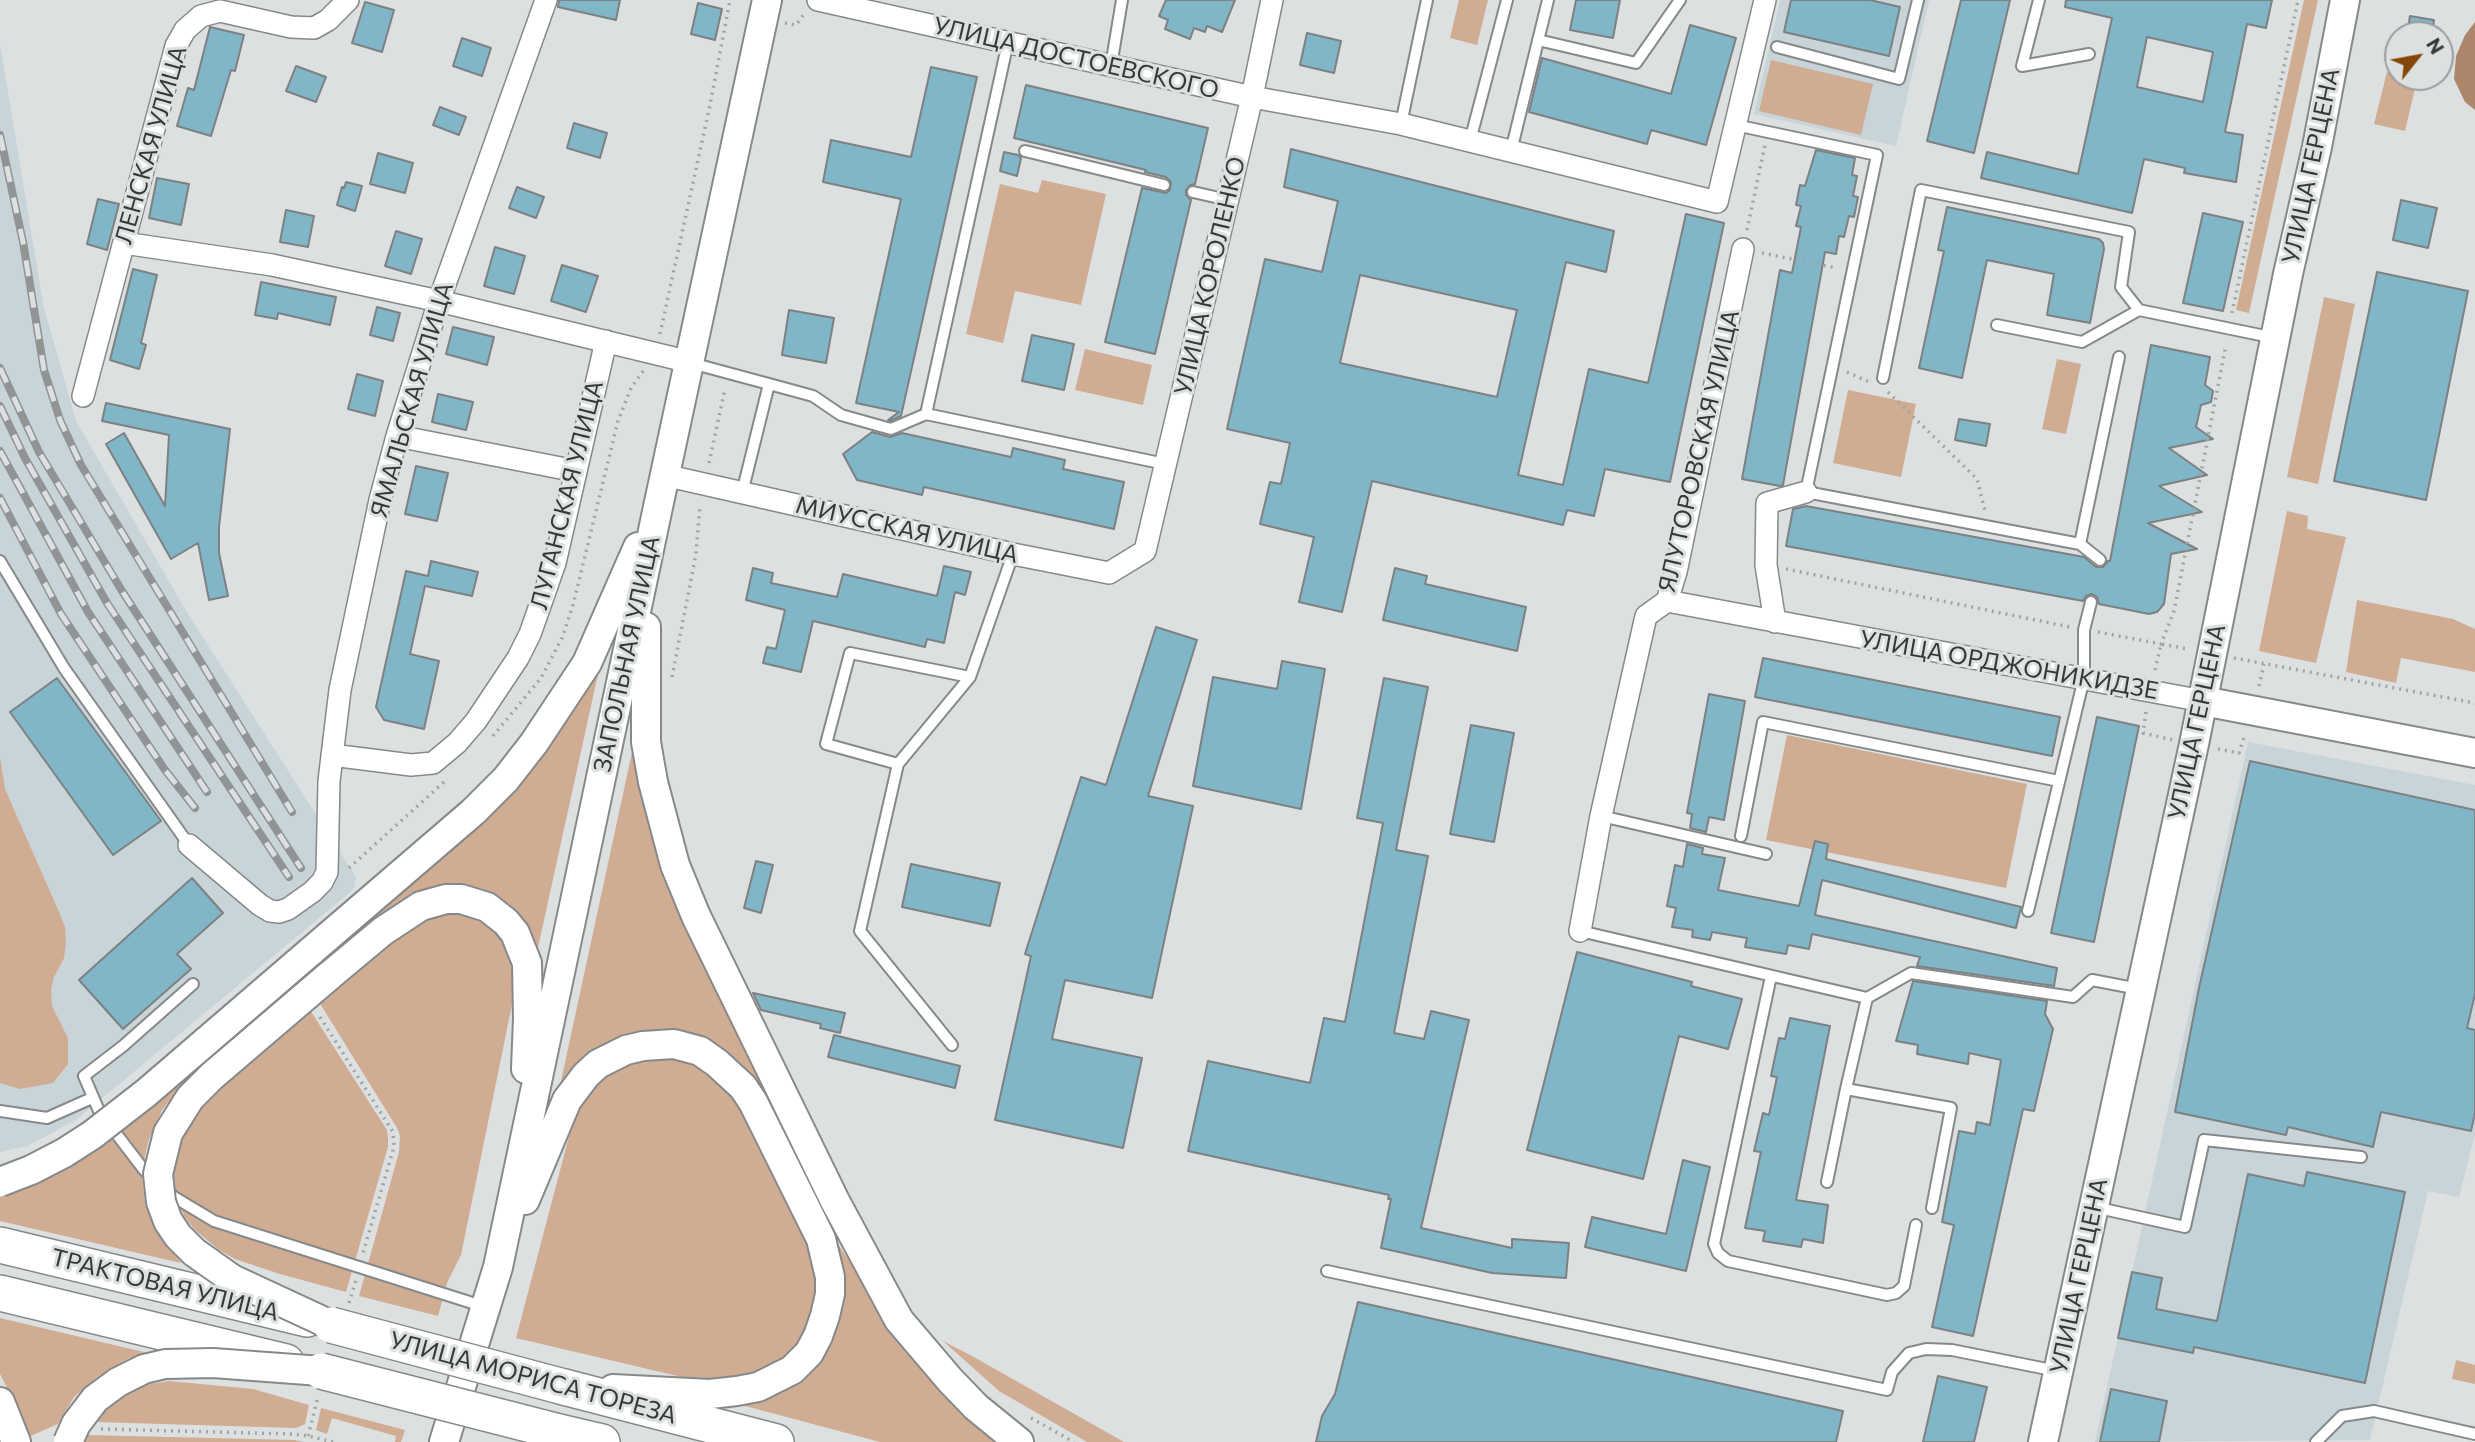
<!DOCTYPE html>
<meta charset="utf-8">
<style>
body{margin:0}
#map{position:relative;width:2475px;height:1442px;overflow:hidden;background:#dce0e1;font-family:Commissioner,sans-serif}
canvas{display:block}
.north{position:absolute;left:2384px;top:21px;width:70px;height:70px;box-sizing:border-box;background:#dce0e1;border:2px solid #9a9d9e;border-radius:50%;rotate:59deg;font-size:19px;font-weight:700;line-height:28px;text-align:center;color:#373939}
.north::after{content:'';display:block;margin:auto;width:24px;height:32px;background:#854708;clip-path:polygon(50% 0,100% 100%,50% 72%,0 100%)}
</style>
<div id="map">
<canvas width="2475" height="1442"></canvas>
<div class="north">N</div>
</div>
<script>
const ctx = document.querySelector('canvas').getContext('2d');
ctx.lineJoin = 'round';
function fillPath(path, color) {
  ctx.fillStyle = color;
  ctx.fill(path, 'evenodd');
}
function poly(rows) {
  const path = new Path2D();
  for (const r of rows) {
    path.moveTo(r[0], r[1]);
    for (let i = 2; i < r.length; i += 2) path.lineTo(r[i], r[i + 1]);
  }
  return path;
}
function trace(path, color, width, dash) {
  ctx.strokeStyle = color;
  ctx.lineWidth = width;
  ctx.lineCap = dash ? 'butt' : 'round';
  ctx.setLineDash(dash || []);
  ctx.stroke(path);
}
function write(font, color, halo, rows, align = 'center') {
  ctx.font = font + ' Commissioner,sans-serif';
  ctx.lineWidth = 6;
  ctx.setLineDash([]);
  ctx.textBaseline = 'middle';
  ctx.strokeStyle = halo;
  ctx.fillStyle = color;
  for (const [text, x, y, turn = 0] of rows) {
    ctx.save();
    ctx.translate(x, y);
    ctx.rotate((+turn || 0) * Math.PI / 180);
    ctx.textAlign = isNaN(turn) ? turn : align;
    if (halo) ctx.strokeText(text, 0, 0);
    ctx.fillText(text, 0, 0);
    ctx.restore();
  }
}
const built = poly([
 [1780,0,1929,0,1896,146,1754,114],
 [0,44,43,304,76,421,188,614,356,877,354,889,76,1120,27,1146,0,1152],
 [2248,742,2475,785,2475,1133,2459,1197,2428,1191,2370,1440,2095,1442]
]);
const green = poly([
 [1459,0,1488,0,1477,45,1450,38],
 [2304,0,2318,0,2249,313,2236,310],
 [1771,60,1873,84,1861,135,1759,111],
 [2387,72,2398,77,2417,80,2405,131,2374,124],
 [1042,180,1106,194,1081,305,1015,291,1003,343,966,334,1000,184,1038,193],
 [2324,297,2355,304,2318,484,2287,477],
 [1085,349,1152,365,1143,405,1075,390],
 [2057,359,2081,364,2066,434,2042,429],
 [1848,390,1916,404,1901,477,1833,463],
 [2287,511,2308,516,2307,529,2346,537,2316,663,2259,651],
 [2357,600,2453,619,2475,629,2475,672,2401,658,2396,683,2346,672],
 [600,665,537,952,526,926,503,902,475,887,460,885,331,958,328,953,486,819,503,801],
 [1787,735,2027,784,2006,888,1766,840],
 [634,743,646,813,667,882,751,1056,764,1093,742,1065,720,1047,707,1040,667,1031,638,1033,611,1041,585,1058,565,1081,561,1081],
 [0,757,5,789,59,912,65,927,66,943,64,958,54,977,51,990,52,1006,68,1038,68,1064,53,1083,20,1089,0,1083],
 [451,911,475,916,499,933,511,950,516,985,461,1255,447,1283,438,1316,359,1296,399,1152,400,1136,397,1128,319,1002,405,928,420,920],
 [310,1010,387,1130,388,1138,388,1147,346,1292,280,1274,235,1259,219,1250,194,1229,184,1216,174,1191,173,1167,178,1144,188,1123,220,1087],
 [670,1057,685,1060,712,1074,743,1107,811,1243,818,1286,813,1320,797,1346,789,1355,777,1364,750,1377,703,1382,516,1338,573,1121,580,1105,595,1084,611,1071,640,1060],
 [194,1069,162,1110,149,1139,144,1160,120,1130],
 [111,1138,142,1177,145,1202,155,1228,181,1263,0,1221,0,1197,58,1173],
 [833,1237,857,1272,880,1317,908,1353,946,1396,997,1442,880,1442,734,1403,776,1393,802,1380],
 [0,1318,148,1353,127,1359,99,1376,74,1397,58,1424,28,1437,13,1399,0,1374],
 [943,1341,972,1356,1124,1442,1087,1442,999,1391],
 [2456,1360,2475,1365,2475,1384,2452,1379],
 [169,1381,253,1389,309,1405,305,1424,296,1428,95,1422,103,1411,129,1391,144,1385],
 [321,1408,405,1430,401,1442,395,1442,396,1436,332,1418,327,1434,316,1430],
 [86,1435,294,1440,304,1442,83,1442]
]);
const water = poly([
 [2475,22,2475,110,2465,102,2454,79,2456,56,2465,35]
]);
const building = poly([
 [559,0,620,0,616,20,558,7,559,0],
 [1166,0,1235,0,1222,32,1207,26,1205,32,1194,28,1190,39,1165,29,1168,20,1159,16,1166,0],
 [1576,0,1620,0,1613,38,1570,30,1576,0],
 [1791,0,1870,0,1900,7,1889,56,1784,32,1791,0],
 [1961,0,2010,0,1974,153,1927,141,1961,0],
 [2066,0,2272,0,2266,28,2247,24,2225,132,2243,135,2236,182,2184,173,2185,168,2144,159,2132,213,1981,178,1987,152,2078,174,2112,18,2065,7,2066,0],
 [2147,37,2213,52,2203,102,2137,87,2147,37],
 [365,2,394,10,382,52,352,43,365,2],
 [698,3,722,9,715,40,691,34,698,3],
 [2410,16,2434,20,2432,35,2407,35,2410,16],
 [1690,25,1736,38,1706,145,1651,130,1647,144,1529,112,1542,58,1671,94,1690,25],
 [210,27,244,35,235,71,231,70,211,136,177,126,188,88,194,90,210,27],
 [1307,33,1341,41,1334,73,1300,65,1307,33],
 [462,38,491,48,482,76,453,66,462,38],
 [296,66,326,77,316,102,286,91,296,66],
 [931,67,977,77,901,416,890,421,888,420,899,412,856,403,901,199,823,182,831,140,911,157,931,67],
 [1026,85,1208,128,1195,184,1190,185,1186,190,1186,195,1191,200,1155,354,1105,342,1142,188,1166,193,1170,190,1171,182,1166,177,1145,172,1146,170,1014,138,1026,85],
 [440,107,466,117,459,135,433,125,440,107],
 [574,123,607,133,600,158,567,148,574,123],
 [1291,149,1614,231,1606,272,1566,262,1518,475,1563,485,1589,369,1648,383,1686,214,1724,223,1670,482,1605,469,1594,516,1567,510,1563,525,1372,481,1342,612,1299,602,1314,537,1260,524,1270,482,1281,484,1290,443,1227,429,1265,259,1322,272,1338,201,1284,187,1291,149],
 [1360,275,1517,310,1497,397,1340,363,1360,275],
 [1816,150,1855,158,1852,175,1857,176,1853,196,1858,197,1854,217,1849,216,1844,237,1839,236,1836,254,1825,252,1783,485,1780,486,1742,479,1780,270,1792,273,1801,227,1796,226,1801,206,1796,205,1800,185,1805,186,1816,150],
 [1004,152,1018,155,1021,158,1017,176,1000,171,1004,152],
 [378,153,413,163,405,193,370,184,378,153],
 [157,178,189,184,181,225,149,218,157,178],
 [346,182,362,186,355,211,337,205,342,187,344,188,346,182],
 [517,187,544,197,536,218,509,208,517,187],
 [98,199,119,204,107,250,87,244,98,199],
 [2401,200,2437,208,2428,248,2393,240,2401,200],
 [1947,207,2099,239,2103,243,2104,249,2090,323,2047,315,2054,274,1987,260,1962,378,1919,368,1944,251,1938,250,1947,207],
 [286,210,314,216,308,247,280,242,286,210],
 [2203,213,2243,222,2223,311,2183,303,2203,213],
 [396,231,422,239,411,274,385,266,396,231],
 [495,247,525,256,514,294,484,286,495,247],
 [562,265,598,276,586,312,551,301,562,265],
 [133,269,157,275,141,343,146,345,139,369,110,360,133,269],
 [2377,272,2468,291,2426,500,2334,481,2377,272],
 [261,282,336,297,330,325,278,313,277,319,255,315,261,282],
 [377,307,400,313,393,341,370,335,377,307],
 [789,310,834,318,826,363,782,355,789,310],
 [453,327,494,337,487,365,446,354,453,327],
 [1032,335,1074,344,1064,390,1022,381,1032,335],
 [2151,345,2210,357,2205,385,2213,391,2211,402,2201,405,2196,427,2213,439,2169,448,2207,475,2159,486,2202,512,2148,523,2197,549,2171,554,2164,604,2157,612,2149,614,2099,604,2097,597,2092,594,2086,596,2083,601,1786,546,1793,509,1806,506,2084,557,2096,567,2103,567,2108,561,2110,561,2151,345],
 [357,374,383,381,375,416,348,409,357,374],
 [438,394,473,402,466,430,432,422,438,394],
 [106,403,230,429,219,527,219,553,228,596,209,600,198,543,171,559,106,444,124,433,165,506,169,435,102,421,106,403],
 [1959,419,1990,424,1986,446,1955,440,1959,419],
 [872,432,890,437,902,433,1011,457,1013,448,1065,460,1063,469,1124,482,1114,529,924,487,922,495,857,480,843,454,872,432],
 [416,466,448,473,437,521,405,514,416,466],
 [431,561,478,572,472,596,425,586,410,654,439,661,424,729,384,720,376,707,406,571,428,576,431,561],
 [944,566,971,572,965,595,955,592,944,643,927,639,925,647,813,621,801,672,763,663,767,647,776,649,785,610,746,600,753,568,773,573,771,583,837,597,843,574,937,596,944,566],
 [1395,568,1427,576,1425,584,1526,607,1517,651,1383,620,1395,568],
 [1156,627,1197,640,1148,796,1193,806,1152,998,1065,980,1052,1039,1142,1058,1123,1148,995,1120,1031,956,1025,954,1081,777,1106,785,1156,627],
 [1763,658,2060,717,2052,756,1755,697,1763,658],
 [1282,661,1325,669,1301,809,1193,786,1213,677,1277,689,1282,661],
 [57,678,161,821,113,855,10,712,57,678],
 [1384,678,1428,687,1396,850,1428,856,1394,1033,1424,1039,1431,1011,1469,1020,1421,1228,1512,1248,1512,1239,1569,1243,1566,1278,1492,1273,1381,1248,1391,1199,1388,1199,1389,1195,1188,1151,1208,1061,1310,1083,1324,1018,1345,1022,1383,823,1357,818,1384,678],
 [1709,694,1745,701,1724,820,1709,817,1706,832,1690,828,1692,814,1687,813,1709,694],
 [2097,717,2139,726,2094,942,2051,933,2097,717],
 [1471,725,1514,733,1494,842,1450,834,1471,725],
 [2250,761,2475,810,2475,994,2467,1028,2475,1030,2475,1113,2471,1131,2381,1112,2373,1147,2288,1127,2286,1135,2175,1112,2199,988,2250,761],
 [1815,841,1828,844,1826,859,2021,907,2016,928,1822,880,1815,915,2057,968,2054,986,1917,966,1920,957,1812,934,1809,949,1788,945,1786,954,1745,947,1747,938,1712,932,1710,940,1692,937,1693,930,1672,927,1676,908,1667,906,1675,865,1683,867,1687,844,1703,848,1702,854,1725,858,1718,890,1799,906,1815,841],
 [756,861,773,865,761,913,744,908,756,861],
 [911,864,1000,883,990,926,902,907,911,864],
 [192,878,223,913,177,954,191,969,123,1029,79,980,192,878],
 [1577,952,1692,982,1691,986,1742,999,1728,1049,1679,1036,1643,1179,1527,1150,1577,952],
 [1913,981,2047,1001,2045,1014,2053,1029,2034,1111,2023,1109,1973,1336,1932,1327,1954,1225,1942,1222,1959,1131,1975,1134,1977,1122,1990,1125,2001,1060,1969,1053,1968,1064,1917,1054,1918,1045,1896,1041,1913,981],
 [753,993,845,1013,840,1033,820,1028,821,1024,761,1010,753,993],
 [1790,1018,1830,1026,1796,1200,1828,1205,1823,1243,1803,1239,1801,1247,1763,1241,1765,1231,1745,1228,1761,1152,1754,1151,1763,1113,1769,1115,1777,1077,1771,1076,1779,1038,1785,1039,1790,1018],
 [834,1035,960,1066,955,1088,828,1057,834,1035],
 [1683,1160,1710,1167,1686,1271,1585,1247,1592,1217,1666,1234,1683,1160],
 [2307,1172,2405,1192,2365,1383,2194,1347,2193,1353,2118,1338,2132,1272,2162,1278,2156,1309,2217,1321,2248,1174,2304,1186,2307,1172],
 [1358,1302,1843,1411,1836,1442,1316,1442,1322,1416,1335,1394,1358,1302],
 [1938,1376,1987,1387,1974,1442,1923,1442,1938,1376],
 [2111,1389,2167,1401,2159,1442,2100,1442,2111,1389]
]);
const path = poly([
 [785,23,796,25,804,14],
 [1747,230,1765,145],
 [1762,253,1837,268],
 [2232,313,2298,0],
 [660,334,710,105,730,0],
 [1847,372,1869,382],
 [1888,392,1977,479,1985,511],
 [709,463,725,389],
 [1786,569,2070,627],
 [2098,632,2161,644,2174,611,2226,345],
 [2234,658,2475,703],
 [2155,670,2161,644,2188,649],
 [672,677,696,554,700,505],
 [2259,686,2264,664],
 [2146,712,2143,733,2173,740],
 [493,736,541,678,562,638,573,605,618,421,631,388,644,370],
 [2218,749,2239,753,2245,734],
 [349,868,444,782],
 [320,1017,393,1132,394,1147,363,1253],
 [349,1303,356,1280],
 [1031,1418,1074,1442],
 [101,1429,292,1434,308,1436,333,1442],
 [308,1436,318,1397]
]);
const service = poly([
 [2039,0,2022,66,2089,54],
 [1538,40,1636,63,1680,0],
 [1777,47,1899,79,1918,0],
 [1111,66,1122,0],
 [1401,124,1427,0],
 [1735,125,1877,155,1806,492,2080,544,2100,560],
 [1470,141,1507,0],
 [1025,151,1164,185],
 [1511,151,1548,0],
 [1193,192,1228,200],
 [1997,325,2082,342,2139,310,2275,338],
 [691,363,769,384,742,493],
 [1883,378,1921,190,2129,232,2121,287,2139,310],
 [769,384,813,396,841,415,891,429,926,414,1165,464],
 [926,414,1008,42],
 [2080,544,2119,357],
 [0,561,64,668,189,845],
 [898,764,826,744,850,653,970,677],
 [1601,816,1766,854],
 [1741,836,1763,722,2059,781],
 [2028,911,2084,678,2084,630,2091,602],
 [1580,931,1867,998,1846,1089],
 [1771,976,1714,1244,1718,1253,1728,1261,1887,1295,1896,1293,1904,1286,1916,1225],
 [193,984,123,1046,84,1076,99,1111,144,1170,174,1197,214,1221,485,1307],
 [1867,998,1911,973,2073,997,2092,980,2139,989],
 [952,1045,860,931,898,764,970,677,1013,554],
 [0,1111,47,1118,92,1098],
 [1827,1182,1846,1089,1951,1108,1932,1208],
 [2094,1207,2185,1227,2204,1140,2361,1157],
 [1327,1271,1887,1390,1892,1372,1909,1353,1926,1349,1952,1350,2057,1371],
 [2316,1442,2342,1416,2374,1411,2475,1434]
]);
const minor = poly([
 [818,0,1252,97,1401,124,1717,202,1765,0],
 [124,243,272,265,439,301,690,362],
 [83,396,176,46,185,30,201,16,220,11,291,27,314,28,328,20,348,0],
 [397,436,576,471],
 [664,475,1013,554,1109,573,1145,551,1252,97,1272,0],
 [1667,601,2203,701],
 [1775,622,1766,565,1767,503,1806,492],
 [332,755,411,765,433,763,457,743,476,721,518,658,530,634,555,563,606,341],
 [189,845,260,905,270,911,279,912,288,909,312,892,322,882,327,872,329,781,340,690,380,500,397,436,439,301,546,0],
 [1580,931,1601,816,1646,616,1667,601,1676,572,1743,249]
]);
const tertiary = poly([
 [646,627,646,742,653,782,675,865,696,916,835,1201,899,1320,950,1380,976,1407,1019,1442],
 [2203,701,2475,753],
 [310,952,473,812,506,779,534,743,587,663,638,547],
 [329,976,383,931,421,906,446,899,461,899,487,907,506,922,515,933,527,963,528,1018,526,1069],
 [525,1200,567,1100,586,1075,598,1064,626,1050,643,1046,674,1044,700,1051,717,1063,743,1087,753,1102,821,1239,830,1277,830,1294,825,1316,818,1336,809,1353,792,1370,758,1387,737,1391,710,1394,613,1389],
 [0,1402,16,1442],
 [444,1442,498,1267,658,507,767,0],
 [2043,1442,2194,744,2288,274,2317,147,2345,0]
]);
const primary = poly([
 [0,1245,307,1319],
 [0,1293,286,1362],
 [564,1387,776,1442],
 [555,1431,602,1442]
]);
const rail = poly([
 [0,135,23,242,44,370,60,420,81,465,292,812],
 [0,368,39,452,122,591,301,868],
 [0,406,25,458,107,603,289,877],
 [0,451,88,612,207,792],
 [0,498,61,614,165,770,195,808]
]);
const tertiaryBridge = poly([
 [329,976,212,1076,190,1098,168,1133,158,1174,161,1202,168,1221,178,1236,194,1252,232,1279,331,1325],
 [0,1182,31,1170,64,1153,92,1135,146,1093,310,952],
 [68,1442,76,1424,95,1399,118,1382,144,1369,165,1364,213,1363,321,1371]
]);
const primaryBridge = poly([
 [331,1325,564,1387],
 [321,1371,555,1431]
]);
const streetNames = [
 ["УЛИЦА ДОСТОЕВСКОГО",1076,58,13],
 ["ЛЕНСКАЯ УЛИЦА",151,145,-74],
 ["УЛИЦА ГЕРЦЕНА",2311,166,-78],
 ["УЛИЦА КОРОЛЕНКО",1210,276,-77],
 ["ЯМАЛЬСКАЯ УЛИЦА",412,400,-74],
 ["ЯЛУТОРОВСКАЯ УЛИЦА",1699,451,-77],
 ["ЛУГАНСКАЯ УЛИЦА",567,495,-76],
 ["МИУССКАЯ УЛИЦА",907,530,13],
 ["ЗАПОЛЬНАЯ УЛИЦА",627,654,-78],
 ["УЛИЦА ОРДЖОНИКИДЗЕ",2009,665,10],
 ["УЛИЦА ГЕРЦЕНА",2197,722,-78],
 ["УЛИЦА ГЕРЦЕНА",2079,1276,-78],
 ["ТРАКТОВАЯ УЛИЦА",165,1285,14],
 ["УЛИЦА МОРИСА ТОРЕЗА",533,1378,15]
];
fillPath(built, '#c8d4d8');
fillPath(green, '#d0ac93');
fillPath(water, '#ac866a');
fillPath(building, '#80b6c7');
trace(building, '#7e8182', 2);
trace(service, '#86898a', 14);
trace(minor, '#86898a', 24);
trace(tertiary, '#86898a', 32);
trace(primary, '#86898a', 38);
trace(path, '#a0a4a4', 3.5, [2, 5]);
trace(service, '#fff', 10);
trace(minor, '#fff', 21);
trace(tertiary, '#fff', 28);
trace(primary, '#fff', 35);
trace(rail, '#919495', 8);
trace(rail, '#dce0e1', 5, [16]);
trace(tertiaryBridge, '#86898a', 32, []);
trace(primaryBridge, '#86898a', 38, []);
trace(tertiaryBridge, '#fff', 28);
trace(primaryBridge, '#fff', 35);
write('24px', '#373939', '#dce0e1', streetNames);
</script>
